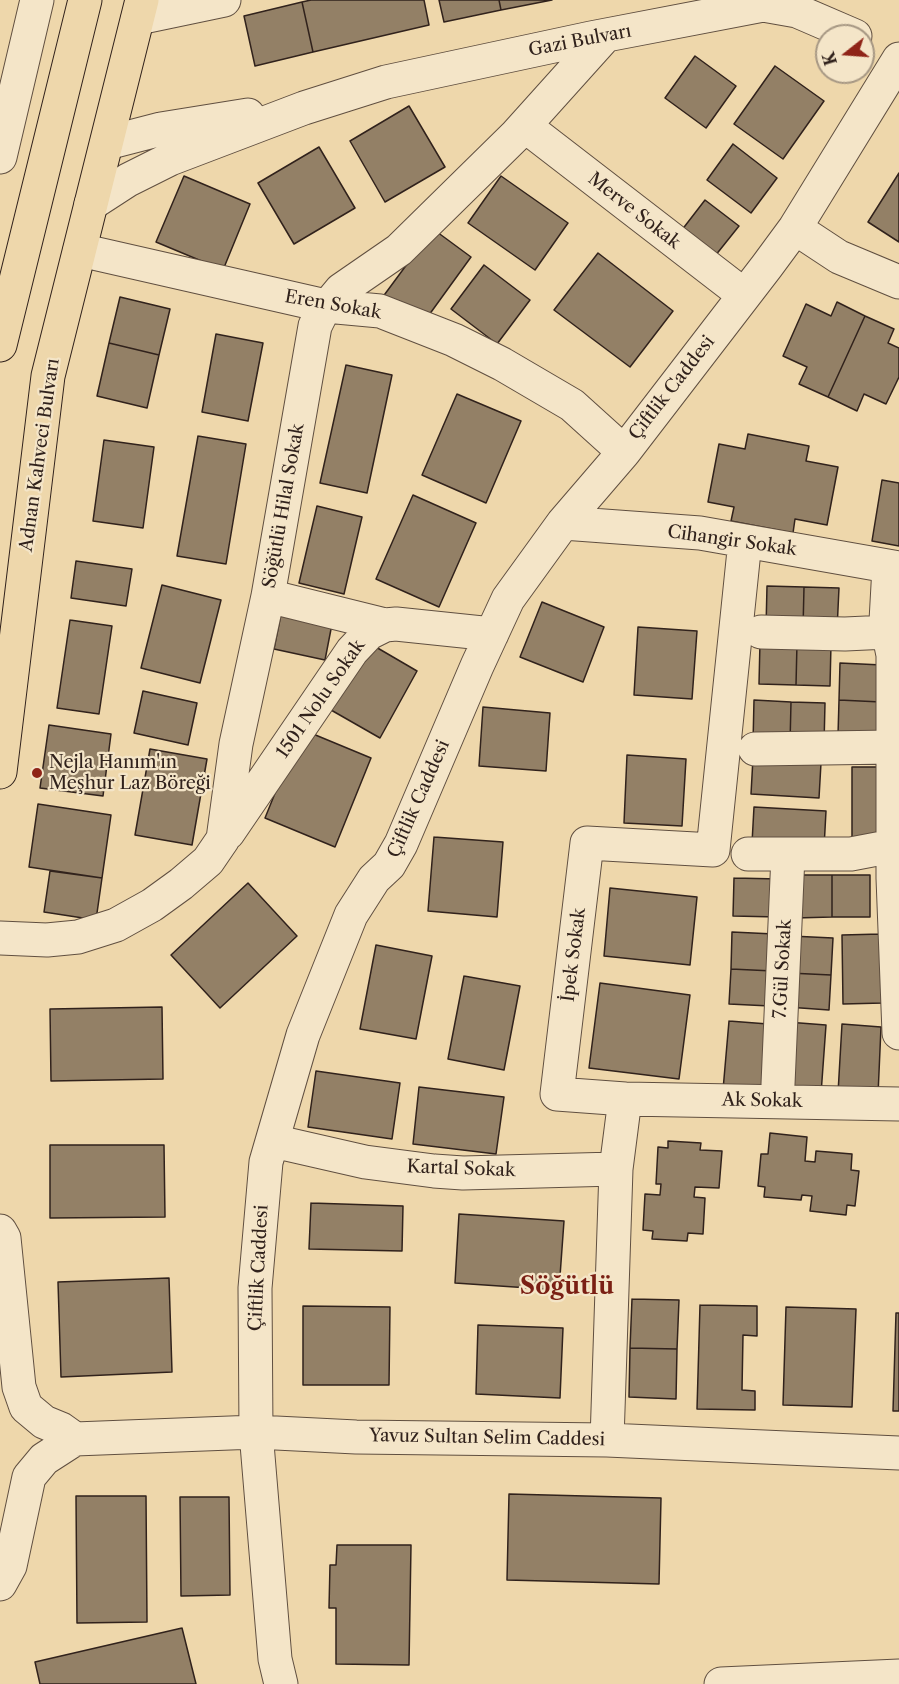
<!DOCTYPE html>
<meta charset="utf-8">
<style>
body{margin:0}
#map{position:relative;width:899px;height:1684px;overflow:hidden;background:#eed7ab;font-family:"Libre Caslon Text",serif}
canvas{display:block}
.north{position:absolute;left:815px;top:24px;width:60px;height:60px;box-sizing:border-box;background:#f4e5c8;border:2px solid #a69783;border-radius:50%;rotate:253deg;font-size:16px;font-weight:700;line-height:24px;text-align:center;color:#31221c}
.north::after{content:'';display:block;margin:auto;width:21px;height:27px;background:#8f2418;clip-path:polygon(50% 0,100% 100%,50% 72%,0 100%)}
</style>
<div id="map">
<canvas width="899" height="1684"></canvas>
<div class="north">K</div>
</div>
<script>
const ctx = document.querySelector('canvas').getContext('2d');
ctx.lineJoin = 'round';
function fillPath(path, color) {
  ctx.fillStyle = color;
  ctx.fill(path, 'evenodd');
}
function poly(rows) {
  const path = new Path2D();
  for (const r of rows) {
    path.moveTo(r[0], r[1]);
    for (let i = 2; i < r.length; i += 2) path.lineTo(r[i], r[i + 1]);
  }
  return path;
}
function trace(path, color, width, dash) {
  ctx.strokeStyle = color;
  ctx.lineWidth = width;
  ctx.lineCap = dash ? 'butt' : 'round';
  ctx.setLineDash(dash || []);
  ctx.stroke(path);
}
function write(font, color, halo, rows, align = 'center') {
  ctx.font = font + ' "Libre Caslon Text",serif';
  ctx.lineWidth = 4.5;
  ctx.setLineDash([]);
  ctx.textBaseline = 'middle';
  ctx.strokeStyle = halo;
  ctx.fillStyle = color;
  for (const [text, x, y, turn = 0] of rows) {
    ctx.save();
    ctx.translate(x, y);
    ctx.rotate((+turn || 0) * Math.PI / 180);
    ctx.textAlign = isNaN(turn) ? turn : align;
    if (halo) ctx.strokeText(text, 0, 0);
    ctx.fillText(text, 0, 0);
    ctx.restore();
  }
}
const building = poly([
 [311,0,424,0,429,25,313,52,302,2,311,0],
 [439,0,499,0,501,10,444,22,439,0],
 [499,0,552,0,501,10,499,0],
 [302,2,313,52,255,66,244,16,302,2],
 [695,56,736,86,706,128,665,98,695,56],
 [775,66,824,101,783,159,734,124,775,66],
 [409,106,445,167,385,202,350,141,409,106],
 [733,144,777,178,751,213,707,180,733,144],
 [319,147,355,208,294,244,258,183,319,147],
 [899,173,899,242,868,222,899,173],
 [184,176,250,204,223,270,156,242,184,176],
 [501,176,568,223,535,270,468,223,501,176],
 [705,200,739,226,711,261,678,235,705,200],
 [433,229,471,257,421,326,382,298,433,229],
 [598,253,673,311,630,367,554,310,598,253],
 [484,265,530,300,497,344,451,309,484,265],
 [120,297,170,309,159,355,109,343,120,297],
 [837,302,865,316,828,397,799,384,807,367,783,356,806,304,831,316,837,302],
 [865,316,894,329,888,343,899,348,899,377,886,404,864,394,857,411,828,397,865,316],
 [216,334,263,343,248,421,202,412,216,334],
 [109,343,159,355,147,408,97,396,109,343],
 [346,365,392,375,367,493,320,483,346,365],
 [457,394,521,421,486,503,422,475,457,394],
 [748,434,809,446,806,461,838,467,827,525,795,519,793,533,731,521,734,507,708,502,719,444,745,449,748,434],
 [198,436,246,444,226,564,177,556,198,436],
 [104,440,154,447,143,528,93,521,104,440],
 [882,480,899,483,899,546,872,541,882,480],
 [413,495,476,523,439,607,376,579,413,495],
 [317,506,362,517,344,594,299,583,317,506],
 [76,561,132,569,126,606,71,598,76,561],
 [162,585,221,600,200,683,141,668,162,585],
 [767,586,804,587,803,629,766,628,767,586],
 [804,587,839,588,837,630,803,629,804,587],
 [542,602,604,627,583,682,520,657,542,602],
 [281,614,332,624,325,660,274,649,281,614],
 [70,620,112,626,99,714,57,708,70,620],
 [638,627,697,631,692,699,634,695,638,627],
 [760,642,797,643,796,685,759,684,760,642],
 [369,643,417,671,380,738,331,710,369,643],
 [797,643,831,644,830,686,796,685,797,643],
 [840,663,882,665,881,702,839,700,840,663],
 [143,691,197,703,188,745,134,733,143,691],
 [754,700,791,702,790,744,753,743,754,700],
 [839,700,881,702,880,737,838,735,839,700],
 [791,702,825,703,824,745,790,744,791,702],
 [483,707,550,713,546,771,479,766,483,707],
 [49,725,111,734,103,796,40,788,49,725],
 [301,729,371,758,335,847,265,818,301,729],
 [150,749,207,759,192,845,135,835,150,749],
 [627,755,686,759,682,826,624,823,627,755],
 [753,758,821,763,819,798,751,794,753,758],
 [852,767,881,767,882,844,852,843,852,767],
 [38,804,111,815,102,878,29,867,38,804],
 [754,807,826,811,824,848,752,843,754,807],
 [434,837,503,842,497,917,428,911,434,837],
 [50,871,102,878,96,920,44,912,50,871],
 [795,875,832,875,832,917,795,918,795,875],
 [832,875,870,875,870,917,832,917,832,875],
 [734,878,779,879,778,917,733,916,734,878],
 [248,883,297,936,220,1008,171,955,248,883],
 [610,888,697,897,690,965,604,956,610,888],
 [732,932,774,934,773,971,731,969,732,932],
 [881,934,883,1003,843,1004,842,935,881,934],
 [791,936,833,938,831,975,789,973,791,936],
 [376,945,432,956,416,1039,360,1029,376,945],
 [731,969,773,971,770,1006,729,1004,731,969],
 [789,973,831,975,829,1010,787,1007,789,973],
 [464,976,520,986,504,1070,448,1059,464,976],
 [600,983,690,995,679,1079,589,1068,600,983],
 [162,1007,163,1079,51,1081,50,1009,162,1007],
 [729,1021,768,1024,763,1093,723,1090,729,1021],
 [787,1022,826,1025,821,1094,782,1091,787,1022],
 [842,1024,881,1027,878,1095,838,1093,842,1024],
 [316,1071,400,1083,392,1139,308,1127,316,1071],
 [419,1087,504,1097,496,1154,413,1144,419,1087],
 [770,1133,807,1137,805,1161,815,1162,816,1151,852,1154,851,1170,859,1171,855,1206,847,1205,846,1215,810,1211,812,1196,802,1195,801,1200,764,1197,765,1187,758,1186,761,1154,768,1154,770,1133],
 [668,1141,701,1143,700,1150,722,1151,719,1188,695,1187,694,1197,705,1198,703,1234,688,1233,687,1241,652,1239,653,1231,643,1230,645,1194,660,1195,661,1184,656,1184,658,1147,668,1148,668,1141],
 [50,1145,164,1145,165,1217,50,1218,50,1145],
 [311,1203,403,1206,402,1251,309,1249,311,1203],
 [459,1214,564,1221,559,1290,455,1283,459,1214],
 [169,1278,172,1372,61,1377,58,1282,169,1278],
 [632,1299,679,1300,677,1349,630,1348,632,1299],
 [700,1305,757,1306,757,1336,743,1335,742,1390,755,1391,755,1410,697,1409,700,1305],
 [303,1306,390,1307,389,1385,303,1385,303,1306],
 [786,1307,856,1309,852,1407,783,1405,786,1307],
 [896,1313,899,1313,899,1411,893,1411,896,1313],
 [478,1325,563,1328,560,1398,476,1394,478,1325],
 [630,1348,677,1349,676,1399,629,1397,630,1348],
 [509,1494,661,1498,659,1584,507,1580,509,1494],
 [76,1496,146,1496,147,1622,77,1623,76,1496],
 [180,1497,229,1497,230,1595,181,1596,180,1497],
 [337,1545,411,1545,409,1665,336,1664,336,1608,329,1608,330,1565,336,1565,337,1545],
 [182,1628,196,1684,40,1684,35,1662,182,1628]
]);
const minor = poly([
 [138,18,224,0],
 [525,126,744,295],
 [107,143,161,129,248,115],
 [0,157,37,0],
 [91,204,128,180,170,159,304,108,386,82,591,38,763,5,797,11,855,36],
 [795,228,839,257,899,282],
 [80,250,326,306,380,311,454,340,502,364,572,405,624,452],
 [563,523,700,533,899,568],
 [889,567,886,621,893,655,893,878,899,1033],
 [268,596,385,625],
 [761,632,845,634,888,632],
 [755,749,893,747],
 [228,833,352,651,369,633,385,625,396,624,492,634],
 [748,854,851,854,893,846,899,841],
 [0,938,47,940,78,937,116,925,152,905,181,884,208,861,223,839,236,744,268,596,315,326,321,314,341,290,399,250,516,135,605,36],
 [778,1084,788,855],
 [625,1099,899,1104],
 [273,1141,365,1162,434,1171,463,1173,616,1169],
 [0,1231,4,1238,19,1387,26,1407,44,1422,61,1429,75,1439,44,1459,29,1477,10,1566,0,1584],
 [75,1439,256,1432,356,1437,607,1440,899,1453],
 [607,1440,616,1169,625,1099,557,1094,587,843,713,850,745,541],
 [281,1684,275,1659,256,1432,255,1288,266,1162,303,1035,351,915,374,879,389,865,401,844,477,666,508,599,563,523,624,452,767,266,795,228,899,59],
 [721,1684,899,1676]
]);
const highway = poly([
 [0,345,85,0],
 [0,772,48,376,142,0]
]);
const markers = [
 [37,773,6,"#8f2418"]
];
const streetNames = [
 ["Gazi Bulvarı",580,41,-11],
 ["Merve Sokak",634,211,38],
 ["Eren Sokak",333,305,10],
 ["Çiftlik Caddesi",672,388,-52],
 ["Adnan Kahveci Bulvarı",40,455,-82],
 ["Söğütlü Hilal Sokak",284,506,-80],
 ["Cihangir Sokak",732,541,8],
 ["1501 Nolu Sokak",321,699,-55],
 ["Çiftlik Caddesi",419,799,-66],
 ["İpek Sokak",574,955,-83],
 ["7.Gül Sokak",783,969,-87],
 ["Ak Sokak",762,1101,1],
 ["Kartal Sokak",461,1169,2],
 ["Çiftlik Caddesi",259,1268,-87],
 ["Yavuz Sultan Selim Caddesi",487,1438,1]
];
const poiNames = [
 ["Nejla Hanım'ın",49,763],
 ["Meşhur Laz Böreği",49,784]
];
const districtNames = [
 ["Söğütlü",567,1287]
];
fillPath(building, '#938066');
trace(building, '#31221c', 1.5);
trace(minor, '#604f40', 35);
trace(highway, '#31221c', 35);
trace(minor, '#f4e5c8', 33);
trace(highway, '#eed7ab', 33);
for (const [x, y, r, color] of markers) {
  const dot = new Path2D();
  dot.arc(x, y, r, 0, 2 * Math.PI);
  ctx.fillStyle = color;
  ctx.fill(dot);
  trace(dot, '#f4e5c8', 2);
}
write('18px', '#31221c', '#f4e5c8', streetNames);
write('18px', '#31221c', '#f4e5c8', poiNames, 'left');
write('bold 24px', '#7a1f14', '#f4e5c8', districtNames);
</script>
